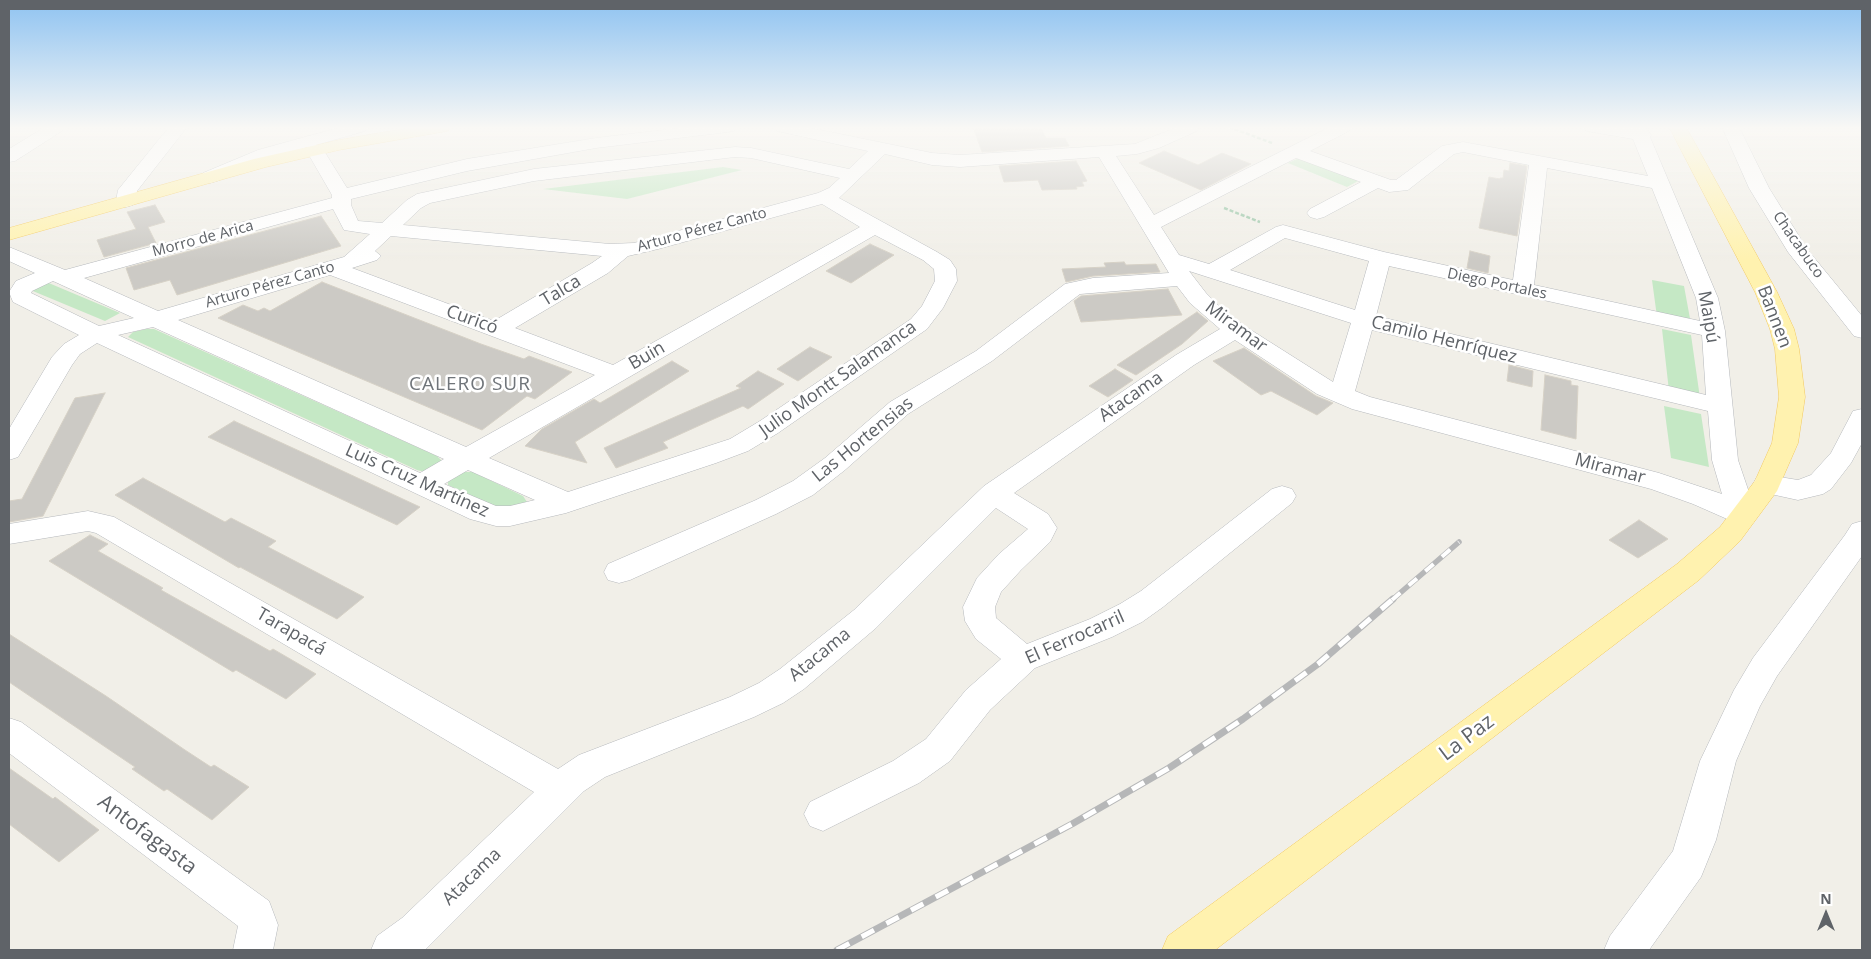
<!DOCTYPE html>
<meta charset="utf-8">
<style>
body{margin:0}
#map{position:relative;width:1871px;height:959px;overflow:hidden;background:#f1efe8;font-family:"Open Sans",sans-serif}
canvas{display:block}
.frame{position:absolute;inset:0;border:10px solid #5f6368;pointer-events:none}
.north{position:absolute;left:1801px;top:889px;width:50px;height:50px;-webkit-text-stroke:4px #fff;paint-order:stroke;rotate:0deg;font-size:14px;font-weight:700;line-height:20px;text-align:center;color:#5f6368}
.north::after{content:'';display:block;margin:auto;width:18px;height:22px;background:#5f6368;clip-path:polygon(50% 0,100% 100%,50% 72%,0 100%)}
</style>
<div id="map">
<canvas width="1871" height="959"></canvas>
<div class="frame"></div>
<div class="north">N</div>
</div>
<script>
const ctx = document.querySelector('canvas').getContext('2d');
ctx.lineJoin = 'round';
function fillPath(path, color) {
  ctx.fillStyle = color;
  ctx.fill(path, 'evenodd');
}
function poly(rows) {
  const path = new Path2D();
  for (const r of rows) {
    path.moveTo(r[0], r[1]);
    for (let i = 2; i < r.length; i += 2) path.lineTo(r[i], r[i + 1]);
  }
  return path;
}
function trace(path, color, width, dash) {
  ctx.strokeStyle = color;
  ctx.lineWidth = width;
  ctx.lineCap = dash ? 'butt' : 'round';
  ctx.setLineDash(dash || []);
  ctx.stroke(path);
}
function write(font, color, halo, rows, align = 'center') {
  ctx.font = font + ' "Open Sans",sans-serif';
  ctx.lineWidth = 5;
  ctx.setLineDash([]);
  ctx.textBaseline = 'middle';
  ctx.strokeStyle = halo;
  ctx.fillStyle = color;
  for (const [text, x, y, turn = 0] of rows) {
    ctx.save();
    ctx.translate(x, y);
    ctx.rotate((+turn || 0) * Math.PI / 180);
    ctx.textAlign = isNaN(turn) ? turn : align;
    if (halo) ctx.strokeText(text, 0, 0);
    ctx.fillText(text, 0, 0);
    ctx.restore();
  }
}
const green = poly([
 [1301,157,1360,180,1347,187,1288,163],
 [723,167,742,170,627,199,543,189],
 [1652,280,1684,286,1691,324,1657,317],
 [44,281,120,313,105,321,28,289],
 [146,329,154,329,437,456,442,461,425,472,417,470,128,337,133,332],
 [1662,329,1691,335,1700,398,1669,391],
 [1664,406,1701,414,1709,467,1671,458],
 [464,472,473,472,523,496,527,502,526,504,500,509,448,485,448,480]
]);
const building = poly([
 [973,127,1040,127,1046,138,1065,138,1069,146,982,152,973,127],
 [1164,151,1198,165,1222,153,1251,164,1201,190,1139,163,1164,151],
 [1076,161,1087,181,1082,182,1084,186,1076,187,1077,189,1042,190,1038,180,1004,182,999,166,1076,161],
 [1510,163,1527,166,1517,236,1479,228,1489,177,1500,179,1500,178,1503,178,1504,170,1509,171,1510,163],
 [155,205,165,222,148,227,156,243,104,257,97,240,136,229,127,212,155,205],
 [321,216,341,246,177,295,170,280,134,290,126,268,321,216],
 [870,244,894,255,851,283,826,271,870,244],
 [1470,251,1490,256,1488,273,1467,268,1470,251],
 [1124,262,1126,265,1156,264,1160,272,1093,276,1066,282,1062,269,1106,267,1104,263,1124,262],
 [322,282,481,344,524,359,529,356,572,372,535,399,527,396,482,430,218,318,243,305,258,311,264,308,270,311,322,282],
 [1168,289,1182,315,1081,322,1074,301,1081,296,1168,289],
 [1197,312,1208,321,1182,344,1136,375,1117,365,1197,312],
 [810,347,832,357,798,381,777,369,810,347],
 [1244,348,1316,396,1333,403,1317,415,1271,391,1261,395,1213,361,1244,348],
 [672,361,689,371,575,442,587,463,525,446,542,429,594,399,600,403,672,361],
 [1509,365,1533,371,1532,387,1507,381,1509,365],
 [1115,369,1133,380,1108,397,1089,386,1115,369],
 [758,371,784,384,748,409,743,406,707,422,663,442,668,448,616,468,604,448,741,388,736,386,758,371],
 [1545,375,1571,381,1571,385,1578,386,1576,439,1541,430,1545,375],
 [105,393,43,516,9,522,9,501,22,499,75,398,105,393],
 [234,421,319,460,420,507,397,525,208,437,234,421],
 [143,478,225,522,231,518,276,541,268,547,364,597,337,619,240,567,239,568,115,495,143,478],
 [1639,520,1668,539,1638,558,1609,540,1639,520],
 [90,535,108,544,98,551,163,588,161,590,270,651,273,649,316,674,286,699,236,670,233,672,49,561,90,535],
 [9,634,106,696,185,750,211,767,214,765,249,787,212,820,167,789,164,791,132,769,135,767,9,682,9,634],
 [9,768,53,799,55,797,99,830,59,862,9,824,9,768]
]);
const path = poly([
 [1229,127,1272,143],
 [1224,208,1260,222]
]);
const minor = poly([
 [45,127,65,127,62,131,15,161,9,162,9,149,45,127],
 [169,127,187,127,137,191,136,201,133,205,126,207,119,205,116,201,118,190,169,127],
 [341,127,368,127,365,131,316,145,321,146,347,188,467,159,596,138,688,127,737,127,734,131,728,132,596,148,467,171,351,199,351,205,358,221,382,223,407,200,417,194,534,169,735,147,751,148,849,169,868,151,777,131,775,127,806,127,932,153,960,155,1135,144,1177,127,1199,127,1197,131,1159,148,1137,154,1116,156,1154,215,1330,127,1352,127,1349,131,1310,151,1391,180,1396,180,1442,146,1463,142,1648,176,1633,139,1592,132,1586,131,1583,127,1645,127,1651,135,1650,137,1718,298,1725,331,1738,460,1757,516,1753,523,1743,526,1693,504,1651,489,1352,409,1317,394,1235,340,1194,365,1014,493,1048,514,1057,528,1050,542,1021,570,1001,592,995,607,996,618,1027,644,1090,619,1120,604,1141,591,1272,489,1282,486,1292,489,1296,496,1292,503,1163,607,1142,622,1112,637,1035,668,990,710,950,761,919,783,823,831,810,826,804,814,810,802,893,761,926,739,966,690,1001,659,976,639,965,621,963,607,977,578,999,554,1028,529,996,508,876,628,804,689,783,703,754,717,605,777,584,791,425,950,371,950,377,936,402,918,534,792,96,533,88,531,9,544,9,524,88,511,114,517,558,769,579,755,730,697,759,683,780,669,854,610,984,486,1176,355,1220,329,1190,303,1177,286,1080,294,992,361,908,414,845,470,813,495,776,514,630,580,619,583,608,580,604,572,608,564,756,500,793,481,825,458,890,402,976,351,1065,284,1093,278,1169,273,1099,157,960,167,932,165,885,154,839,198,937,252,950,260,956,269,957,281,943,308,927,329,778,433,748,451,716,463,566,513,510,526,496,526,470,519,97,343,80,354,72,365,18,457,9,460,9,429,52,357,64,344,79,335,13,302,9,292,16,281,35,273,9,261,9,247,65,270,332,198,332,195,306,150,308,147,270,158,217,181,210,183,203,181,201,177,203,173,258,150,341,127],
 [1463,152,1529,165,1513,280,1384,252,1283,225,1276,227,1209,264,1179,255,1161,227,1296,158,1361,182,1310,209,1307,213,1310,217,1317,219,1324,217,1378,188,1389,192,1408,190,1454,154,1463,152],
 [735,157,751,158,840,178,829,188,818,193,634,243,610,244,403,225,421,208,430,203,534,181,735,157],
 [1547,168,1652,188,1696,298,1700,321,1534,285,1547,168],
 [822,204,860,227,613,365,515,328,608,273,628,256,658,249,822,204],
 [333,209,344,230,370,234,344,257,158,311,84,278,333,209],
 [875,235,923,260,934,269,935,281,922,306,911,319,760,421,730,439,568,492,489,458,875,235],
 [391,236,602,256,592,263,494,321,352,268,377,260,381,256,375,251,391,236],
 [1285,238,1369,261,1355,310,1230,270,1285,238],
 [1389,266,1702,335,1706,395,1376,316,1389,266],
 [1189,271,1351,323,1333,382,1243,325,1220,307,1206,293,1189,271],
 [330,275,595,375,466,447,178,320,330,275],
 [53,281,134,318,99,326,31,293,32,291,53,281],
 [153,327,444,459,420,473,118,335,153,327],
 [1372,330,1708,411,1712,460,1722,494,1659,473,1370,397,1355,391,1372,330],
 [468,470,535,500,510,506,496,506,444,484,468,470],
 [1722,127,1739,127,1769,188,1807,249,1862,316,1862,338,1854,336,1788,252,1749,188,1722,127],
 [1862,409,1862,443,1851,463,1831,489,1823,494,1798,500,1757,491,1753,484,1757,477,1767,475,1798,480,1811,475,1831,453,1853,411,1862,409],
 [1862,521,1862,556,1777,676,1760,706,1736,761,1716,840,1701,877,1649,950,1604,950,1610,936,1673,851,1700,761,1734,690,1753,658,1845,535,1852,524,1862,521],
 [9,718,21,722,269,901,278,925,273,950,233,950,238,926,9,753,9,718]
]);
const major = poly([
 [414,127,451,127,448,131,442,132,339,150,266,167,9,240,9,228,254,159,339,140,414,127],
 [1669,127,1686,127,1777,292,1794,329,1799,349,1805,397,1798,443,1777,491,1740,541,1699,580,1215,950,1162,950,1168,936,1677,564,1720,527,1755,481,1772,443,1779,397,1775,349,1770,329,1755,292,1669,127]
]);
const railFar1 = poly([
 [1392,600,1459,542]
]);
const rail = poly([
 [837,950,1072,824,1169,768,1243,719,1318,664,1393,599]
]);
const farStreetnames = [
 ["Arturo Pérez Canto",702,230,-15],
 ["Morro de Arica",203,239,-15],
 ["Chacabuco",1798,245,55],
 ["Diego Portales",1497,284,12],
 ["Arturo Pérez Canto",270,285,-16]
];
const streetNames = [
 ["Talca",561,291,-31],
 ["Maipú",1708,317,80],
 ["Bannen",1774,317,69],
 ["Curicó",472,320,20],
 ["Miramar",1236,327,37],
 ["Camilo Henríquez",1444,340,14],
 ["Buin",647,356,-30],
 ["Julio Montt Salamanca",838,379,-35],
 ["Atacama",1131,397,-35],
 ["Las Hortensias",863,440,-39],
 ["Miramar",1610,469,15],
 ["Luis Cruz Martínez",417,481,24],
 ["Tarapacá",291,632,30],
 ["El Ferrocarril",1075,638,-24],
 ["Atacama",820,655,-39],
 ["Atacama",472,877,-44]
];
const neighbourhoodNames = [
 ["CALERO SUR",470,385]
];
const nearStreetnames = [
 ["La Paz",1467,738,-37],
 ["Antofagasta",147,835,37]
];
fillPath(green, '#c5e8c5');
fillPath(building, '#cccac5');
trace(building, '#d6d1c6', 1);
trace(minor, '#b5b8bc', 1);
trace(major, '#f2c960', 1);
trace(path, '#9cc7a9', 2.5, [4, 2]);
fillPath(minor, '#fff');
fillPath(major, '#fff2af');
trace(railFar1, '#b6b7b8', 5.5);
trace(rail, '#b6b7b8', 7);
trace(railFar1, '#fff', 4, [11]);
trace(rail, '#fff', 5, [14]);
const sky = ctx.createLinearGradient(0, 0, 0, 261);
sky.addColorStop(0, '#8fc3f1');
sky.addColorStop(0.49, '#f9f8f5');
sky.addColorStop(1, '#f9f8f500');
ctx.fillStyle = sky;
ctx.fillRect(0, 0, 1871, 261);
write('15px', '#5f6368', '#fff', farStreetnames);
write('18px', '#5f6368', '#fff', streetNames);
ctx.letterSpacing = '1px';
write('19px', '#70757a', '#fff', neighbourhoodNames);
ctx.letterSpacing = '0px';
write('21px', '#5f6368', '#fff', nearStreetnames);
</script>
